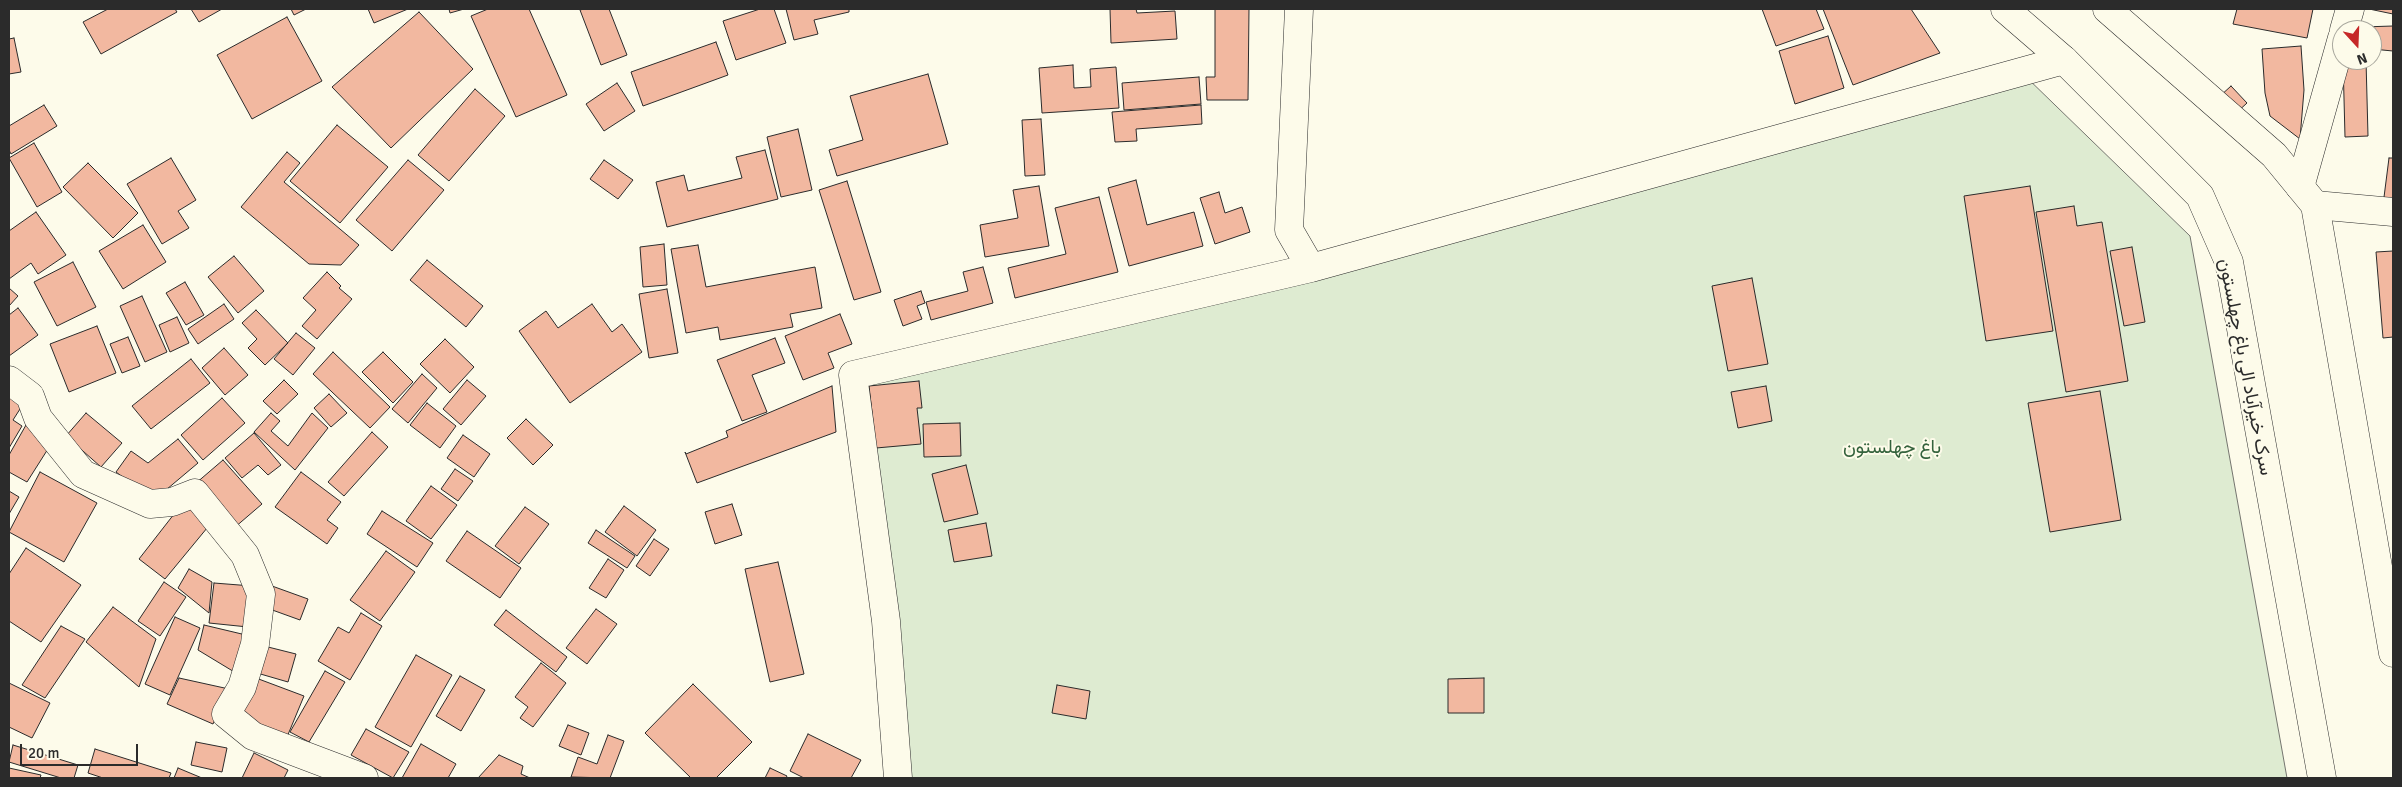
<!DOCTYPE html>
<meta charset="utf-8">
<style>
body{margin:0}
#map{position:relative;width:2402px;height:787px;overflow:hidden;background:#fdfbea;font-family:Signika,sans-serif}
canvas{display:block}
.frame{position:absolute;inset:0;border:10px solid #2b2b2b;pointer-events:none}
.north{position:absolute;left:2332px;top:20px;width:50px;height:50px;box-sizing:border-box;background:#fdfbea;border:1px solid #a9a89e;border-radius:50%;rotate:160deg;font-size:14px;font-weight:700;line-height:20px;text-align:center;color:#2b2b2b}
.north::after{content:'';display:block;margin:auto;width:18px;height:22px;background:#c62828;clip-path:polygon(50% 0,100% 100%,50% 72%,0 100%)}
.scale{position:absolute;left:20px;top:744px;width:118px;height:22px;box-sizing:border-box;border:2px solid #2b2b2b;border-top:0;padding-left:6px;font-size:15px;line-height:18px;white-space:nowrap;color:#2b2b2b;-webkit-text-stroke:4px #fdfbea;paint-order:stroke}
</style>
<div id="map">
<canvas width="2402" height="787"></canvas>
<div class="frame"></div>
<div class="north">N</div>
<div class="scale">20 m</div>
</div>
<script>
const ctx = document.querySelector('canvas').getContext('2d');
ctx.lineJoin = 'round';
function fillPath(path, color) {
  ctx.fillStyle = color;
  ctx.fill(path, 'evenodd');
}
function poly(rows) {
  const path = new Path2D();
  for (const r of rows) {
    path.moveTo(r[0], r[1]);
    for (let i = 2; i < r.length; i += 2) path.lineTo(r[i], r[i + 1]);
  }
  return path;
}
function trace(path, color, width, dash) {
  ctx.strokeStyle = color;
  ctx.lineWidth = width;
  ctx.lineCap = dash ? 'butt' : 'round';
  ctx.setLineDash(dash || []);
  ctx.stroke(path);
}
function write(font, color, halo, rows, align = 'center') {
  ctx.font = font + ' Signika,Vazirmatn,sans-serif';
  ctx.lineWidth = 4;
  ctx.setLineDash([]);
  ctx.textBaseline = 'middle';
  ctx.strokeStyle = halo;
  ctx.fillStyle = color;
  for (const [text, x, y, turn = 0] of rows) {
    ctx.save();
    ctx.translate(x, y);
    ctx.rotate((+turn || 0) * Math.PI / 180);
    ctx.textAlign = isNaN(turn) ? turn : align;
    if (halo) ctx.strokeText(text, 0, 0);
    ctx.fillText(text, 0, 0);
    ctx.restore();
  }
}
const green = poly([
 [2021,72,2190,236,2287,778,898,778,861,382,2021,72]
]);
const building = poly([
 [108,9,175,9,177,12,101,54,83,22,108,9],
 [191,9,222,9,199,22,191,9],
 [291,9,306,9,294,15,291,9],
 [368,9,408,9,374,23,368,9],
 [449,9,464,9,450,13,449,9],
 [488,9,529,9,567,95,516,117,471,16,488,9],
 [584,9,609,9,627,55,601,65,580,10,584,9],
 [760,9,774,9,786,43,736,60,723,21,760,9],
 [786,9,849,9,849,12,814,20,818,34,794,40,786,9],
 [1110,9,1136,9,1137,13,1175,11,1177,39,1111,43,1110,9],
 [1215,9,1249,9,1248,100,1207,100,1206,77,1215,77,1215,9],
 [1762,9,1816,9,1824,29,1776,46,1762,9],
 [1823,9,1911,9,1940,53,1853,85,1823,9],
 [2237,9,2313,9,2307,38,2233,24,2237,9],
 [2369,9,2393,9,2393,14,2369,9],
 [419,12,473,69,391,148,332,87,419,12],
 [287,17,322,81,252,119,217,55,287,17],
 [2393,26,2393,51,2372,49,2372,30,2361,30,2362,27,2393,26],
 [1828,36,1844,88,1795,104,1779,51,1828,36],
 [14,38,21,72,9,74,9,39,14,38],
 [716,42,728,75,643,106,631,72,716,42],
 [2301,46,2304,90,2300,139,2270,116,2265,93,2262,49,2301,46],
 [2343,60,2366,60,2368,136,2345,137,2343,60],
 [1073,65,1074,88,1091,87,1090,69,1116,67,1119,108,1042,113,1039,68,1073,65],
 [928,74,948,144,837,176,829,150,863,140,850,96,928,74],
 [1199,77,1201,104,1124,110,1122,83,1199,77],
 [617,83,635,111,604,131,586,104,617,83],
 [2231,86,2247,103,2235,114,2219,97,2231,86],
 [475,89,505,116,449,181,418,155,475,89],
 [44,105,57,126,11,154,9,150,9,126,44,105],
 [1201,105,1202,124,1136,129,1137,141,1115,142,1112,112,1201,105],
 [1041,119,1045,175,1025,176,1022,120,1041,119],
 [337,125,388,167,340,223,290,181,337,125],
 [798,129,812,190,781,197,767,137,798,129],
 [34,143,62,192,37,207,9,158,34,143],
 [765,150,778,199,667,227,656,182,684,175,688,191,742,178,736,157,765,150],
 [287,152,300,163,284,182,359,245,341,265,309,264,241,207,287,152],
 [171,158,196,200,178,211,189,228,162,244,127,184,171,158],
 [2389,158,2393,158,2393,206,2383,205,2389,158],
 [408,160,444,190,392,251,356,220,408,160],
 [604,160,633,180,618,199,590,179,604,160],
 [88,163,138,213,113,238,63,187,88,163],
 [1136,180,1147,225,1194,212,1203,246,1129,266,1108,188,1136,180],
 [847,181,881,292,854,300,819,190,847,181],
 [1039,186,1049,246,985,257,980,225,1018,218,1013,190,1039,186],
 [2030,186,2053,331,1986,341,1964,196,2030,186],
 [1219,192,1225,213,1242,207,1250,232,1215,244,1200,198,1219,192],
 [1099,197,1118,272,1015,298,1008,268,1066,254,1055,208,1099,197],
 [2074,206,2077,226,2102,222,2128,381,2066,392,2036,212,2074,206],
 [36,212,66,255,38,274,31,263,9,279,9,231,36,212],
 [143,225,166,262,123,289,99,251,143,225],
 [664,244,667,285,643,287,640,247,664,244],
 [698,245,706,287,815,267,822,308,790,314,793,327,720,340,718,327,686,333,671,249,698,245],
 [2132,247,2145,322,2124,326,2110,251,2132,247],
 [2393,251,2393,337,2383,338,2376,252,2393,251],
 [234,256,264,291,238,313,208,277,234,256],
 [427,260,483,306,466,327,410,280,427,260],
 [73,262,96,307,57,326,34,282,73,262],
 [983,267,993,303,931,320,926,302,968,291,963,272,983,267],
 [327,272,341,286,339,288,352,299,317,339,302,326,316,310,303,298,327,272],
 [1752,278,1768,364,1728,371,1712,286,1752,278],
 [185,282,204,315,186,325,166,293,185,282],
 [9,288,18,296,9,306,9,288],
 [667,289,678,353,649,358,639,294,667,289],
 [921,291,925,303,917,306,922,319,903,326,894,300,921,291],
 [142,296,167,352,145,362,120,306,142,296],
 [224,304,234,319,198,344,188,329,224,304],
 [592,304,612,332,622,324,642,352,570,403,519,331,546,311,558,328,592,304],
 [18,308,38,335,9,356,9,315,18,308],
 [256,310,288,343,265,365,248,348,257,339,242,323,256,310],
 [840,314,852,344,828,353,834,368,803,380,785,336,840,314],
 [177,317,189,343,170,352,159,325,177,317],
 [97,326,116,373,69,392,50,344,97,326],
 [296,333,315,348,293,375,274,359,296,333],
 [128,337,140,366,122,373,110,344,128,337],
 [775,338,785,363,752,375,767,412,742,421,717,360,775,338],
 [445,339,474,367,450,393,420,364,445,339],
 [224,348,248,375,225,395,202,368,224,348],
 [333,352,390,407,370,428,313,374,333,352],
 [383,352,413,382,393,403,362,372,383,352],
 [191,359,210,383,151,429,132,406,191,359],
 [422,374,437,388,408,423,392,409,422,374],
 [284,380,298,394,277,414,263,401,284,380],
 [467,380,486,396,461,425,443,409,467,380],
 [919,381,922,408,917,408,921,444,876,448,869,386,919,381],
 [832,386,836,432,697,483,685,452,686,454,728,437,726,431,832,386],
 [1766,386,1772,421,1738,428,1731,392,1766,386],
 [9,388,27,398,13,420,22,426,9,448,9,388],
 [2100,391,2121,520,2050,532,2028,403,2100,391],
 [329,394,347,413,331,427,314,408,329,394],
 [222,398,245,423,203,460,181,435,222,398],
 [427,403,456,426,440,448,410,425,427,403],
 [86,413,122,443,101,467,66,436,86,413],
 [271,413,280,421,271,431,288,446,312,413,328,428,295,470,254,432,271,413],
 [526,419,553,445,533,465,507,438,526,419],
 [960,423,961,456,924,457,923,424,960,423],
 [26,425,53,441,27,482,9,472,9,455,26,425],
 [372,432,388,447,344,496,328,482,372,432],
 [254,433,281,465,268,475,258,465,242,478,225,458,254,433],
 [463,435,490,454,474,477,447,458,463,435],
 [178,439,198,463,154,500,116,472,131,451,148,463,178,439],
 [223,460,262,504,234,528,195,484,223,460],
 [966,465,978,514,944,522,932,474,966,465],
 [455,469,473,481,458,501,441,489,455,469],
 [40,472,97,503,64,562,9,532,40,472],
 [301,472,341,502,327,520,338,528,327,544,275,507,301,472],
 [431,486,457,505,431,539,406,521,431,486],
 [9,491,19,497,9,514,9,491],
 [185,500,212,522,165,579,139,559,185,500],
 [732,504,742,535,715,544,705,512,732,504],
 [624,506,656,530,637,556,605,532,624,506],
 [525,507,549,524,519,564,495,546,525,507],
 [382,511,433,543,417,567,367,534,382,511],
 [986,523,992,556,954,562,948,530,986,523],
 [596,530,635,556,627,568,588,543,596,530],
 [467,531,521,568,500,598,446,561,467,531],
 [654,539,669,549,650,576,636,566,654,539],
 [26,548,81,585,41,642,9,621,9,574,26,548],
 [386,551,415,572,380,621,350,600,386,551],
 [608,559,624,570,606,598,589,588,608,559],
 [778,562,804,674,770,682,745,569,778,562],
 [189,569,212,582,209,613,178,588,189,569],
 [164,582,186,597,160,636,138,621,164,582],
 [214,583,252,586,248,627,209,623,214,583],
 [272,586,308,599,300,620,264,607,272,586],
 [113,607,156,639,139,687,86,642,113,607],
 [596,609,617,624,587,664,566,648,596,609],
 [506,610,567,657,556,672,494,625,506,610],
 [361,613,382,626,350,680,318,661,338,627,349,633,361,613],
 [175,617,200,628,170,695,145,684,175,617],
 [204,625,246,635,236,673,198,650,204,625],
 [61,626,85,639,45,698,22,685,61,626],
 [264,646,296,654,288,682,257,673,264,646],
 [416,655,452,675,411,747,375,727,416,655],
 [541,663,566,683,533,727,520,718,528,707,515,697,541,663],
 [325,671,345,682,309,742,290,732,325,671],
 [460,676,485,690,461,731,436,716,460,676],
 [179,678,229,689,213,724,167,704,179,678],
 [256,678,304,696,287,737,240,718,256,678],
 [1484,678,1484,713,1448,713,1448,679,1484,678],
 [9,683,50,703,32,738,9,727,9,683],
 [693,684,752,742,716,778,691,778,645,733,693,684],
 [1057,685,1090,691,1086,719,1052,713,1057,685],
 [568,725,589,733,581,755,559,746,568,725],
 [366,729,409,752,393,778,351,755,366,729],
 [808,734,861,760,851,778,804,778,790,771,808,734],
 [608,735,624,741,610,778,571,777,578,757,597,764,608,735],
 [196,742,227,748,222,772,191,765,196,742],
 [421,744,456,764,448,778,402,778,421,744],
 [13,745,78,765,74,778,61,778,9,762,13,745],
 [95,749,171,773,169,778,103,778,88,773,95,749],
 [254,753,288,770,284,778,242,778,254,753],
 [499,755,523,766,521,774,530,778,478,778,499,755],
 [9,768,41,775,40,778,9,778,9,768],
 [178,768,202,778,174,778,178,768],
 [770,768,787,776,786,778,765,778,770,768]
]);
const minor = poly([
 [1299,9,1289,230,1311,268],
 [2344,30,2350,9],
 [2300,187,2342,38],
 [2315,205,2393,212],
 [9,380,30,396,38,418,83,474,150,504,172,502,195,493,245,555,261,594,255,644,242,687,226,714,253,736,364,778],
 [898,778,886,621,853,375,1311,268,2064,60]
]);
const major = poly([
 [2005,9,2064,60,2200,196,2229,262,2322,778],
 [2107,9,2274,155,2315,205,2393,653]
]);
const streetNames = [
 ["سرک خیرآباد الی باغ چهلستون",2245,367,79]
];
const parkNames = [
 ["باغ چهلستون",1892,448]
];
fillPath(green, '#deebd1');
trace(green, '#74746e', 1);
fillPath(building, '#f2b8a0');
trace(building, '#2b2b2b', 1);
trace(minor, '#2b2b2b', 29);
trace(major, '#2b2b2b', 29);
trace(minor, '#fdfbea', 28);
trace(major, '#fdfbea', 28);
write('19px', '#2b2b2b', '#fdfbea', streetNames);
write('19px', '#34623c', '#fdfbea', parkNames);
</script>
